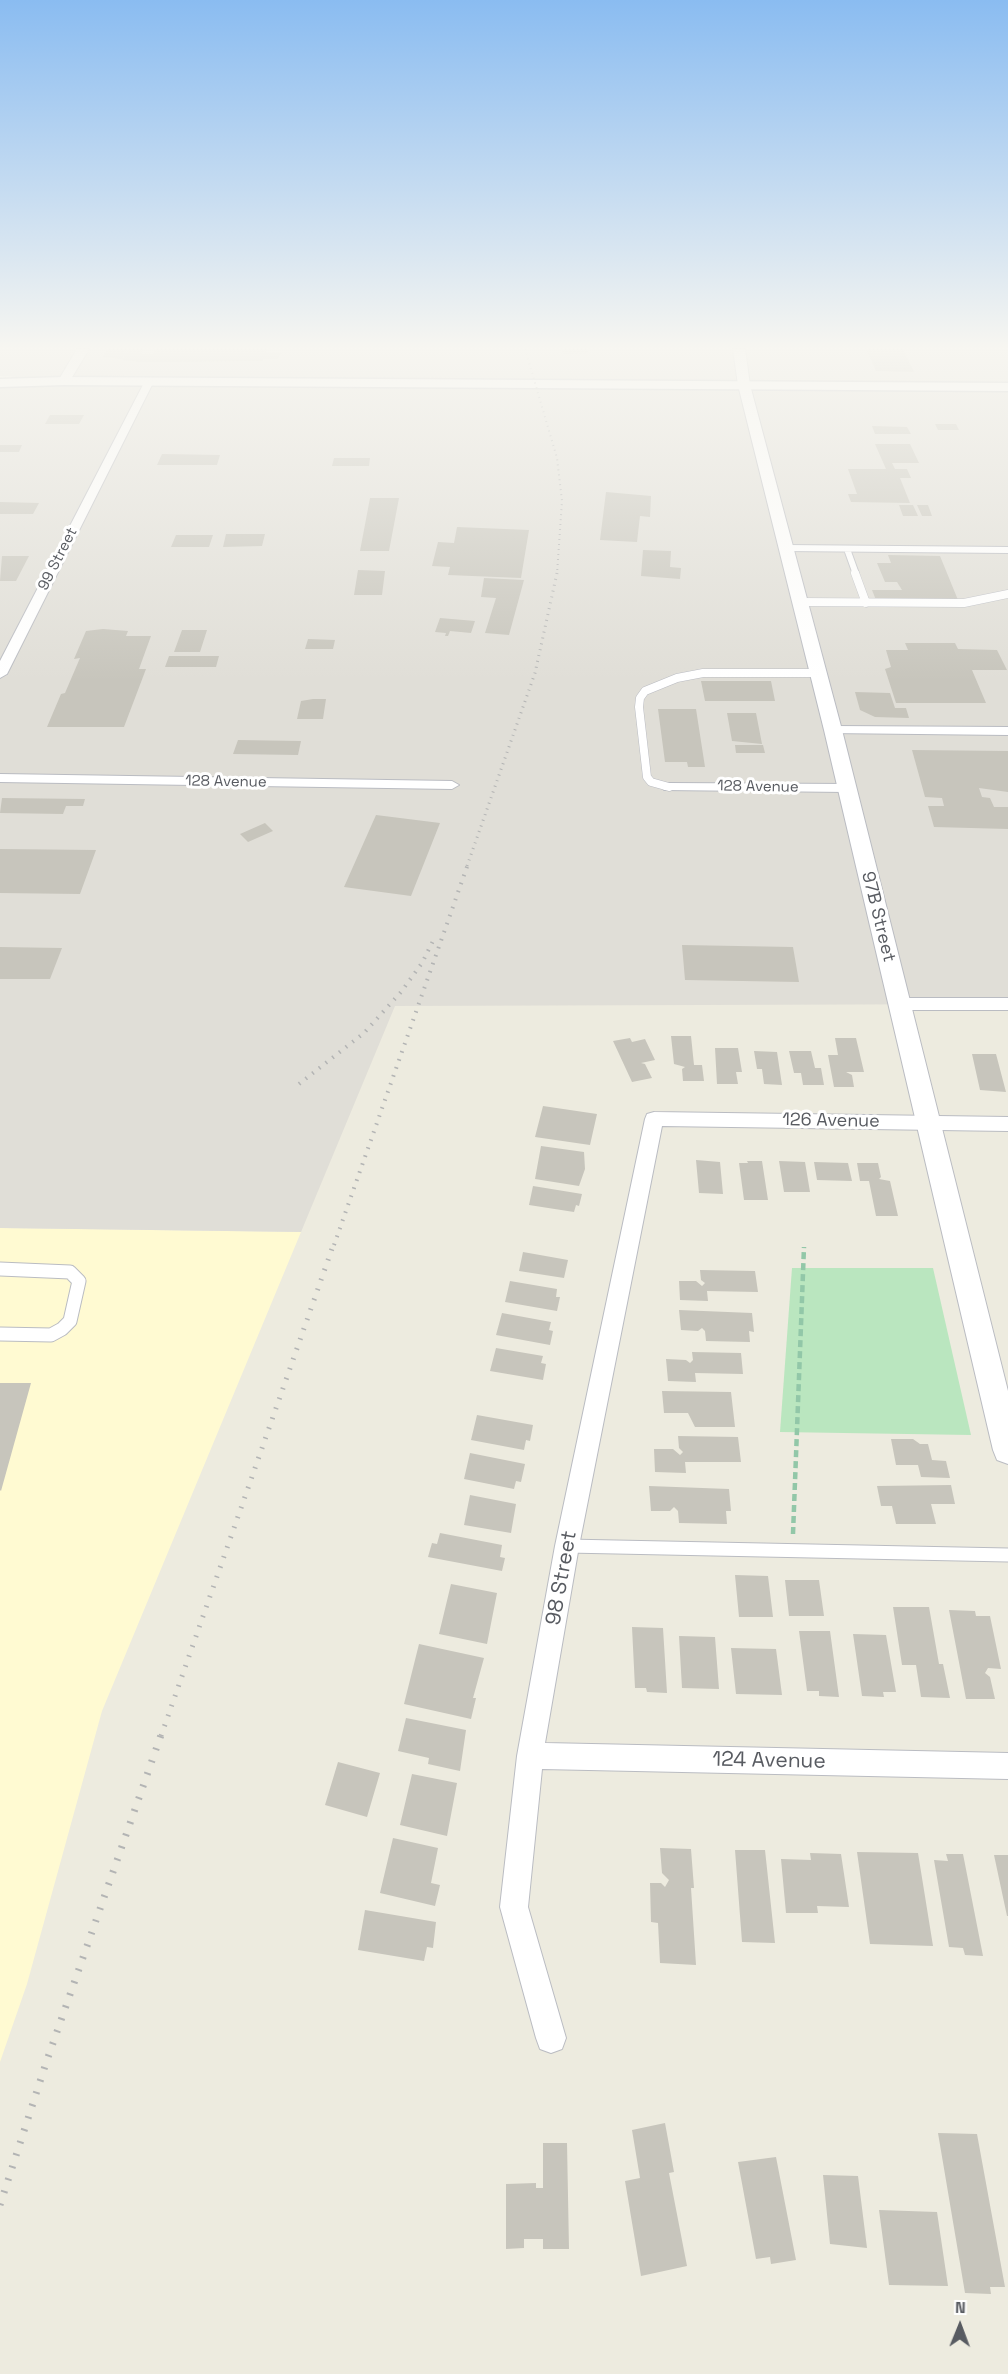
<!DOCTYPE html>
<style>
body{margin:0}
#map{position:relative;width:1008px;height:2374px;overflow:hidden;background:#edebdf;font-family:"Space Grotesk",sans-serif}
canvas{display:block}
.north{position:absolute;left:930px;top:2296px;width:60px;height:60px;-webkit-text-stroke:4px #fff;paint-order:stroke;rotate:1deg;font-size:16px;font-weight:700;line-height:24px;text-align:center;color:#585b61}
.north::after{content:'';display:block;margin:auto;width:21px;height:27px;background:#585b61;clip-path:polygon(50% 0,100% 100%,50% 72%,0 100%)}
</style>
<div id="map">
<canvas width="1008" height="2374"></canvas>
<div class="north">N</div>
</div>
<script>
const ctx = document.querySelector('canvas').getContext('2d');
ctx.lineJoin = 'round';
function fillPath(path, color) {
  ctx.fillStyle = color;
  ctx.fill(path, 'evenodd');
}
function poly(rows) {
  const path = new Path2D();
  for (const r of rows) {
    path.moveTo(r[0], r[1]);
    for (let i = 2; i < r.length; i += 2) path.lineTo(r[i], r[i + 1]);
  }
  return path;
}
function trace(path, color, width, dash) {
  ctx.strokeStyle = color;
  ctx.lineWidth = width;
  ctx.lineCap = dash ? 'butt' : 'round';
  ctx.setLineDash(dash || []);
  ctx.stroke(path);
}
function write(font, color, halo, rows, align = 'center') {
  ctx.font = font + ' "Space Grotesk",sans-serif';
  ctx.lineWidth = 6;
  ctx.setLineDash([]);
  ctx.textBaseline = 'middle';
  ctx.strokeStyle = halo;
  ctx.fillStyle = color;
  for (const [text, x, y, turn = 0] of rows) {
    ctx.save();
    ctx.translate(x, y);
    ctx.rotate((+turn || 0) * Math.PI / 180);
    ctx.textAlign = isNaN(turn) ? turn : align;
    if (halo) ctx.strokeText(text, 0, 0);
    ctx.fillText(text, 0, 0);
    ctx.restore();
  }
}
const commercial = poly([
 [0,1228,301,1232,102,1711,27,1984,0,2062]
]);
const industrial = poly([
 [0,349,1008,349,1008,1004,395,1006,301,1232,0,1228,0,383,60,380,0,376]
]);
const green = poly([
 [792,1268,933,1268,971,1435,780,1432]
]);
const building = poly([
 [107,349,127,349,122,359,103,357],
 [128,349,143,349,140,354,153,354,155,349,267,349,266,352,281,352,278,359,263,359,263,361,141,362,122,360],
 [561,349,586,349,588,353,563,354],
 [866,349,903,349,914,372,876,371],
 [50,415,84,415,79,424,45,424],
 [935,424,956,424,959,430,938,430],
 [872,426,907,427,911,434,875,434],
 [875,444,910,444,919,463,892,463,895,469,907,469,911,478,900,478,910,503,851,502,848,494,857,494,848,469,886,469],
 [0,445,22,445,19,452,0,452],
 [162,454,220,455,217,465,157,465],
 [334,458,370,458,369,466,332,466],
 [606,492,651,496,650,517,640,516,637,542,600,540],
 [370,498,399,498,389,551,360,551],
 [0,502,39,503,33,514,0,514],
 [899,505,913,505,918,516,903,516],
 [917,505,928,505,932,516,922,516],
 [457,527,529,530,521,578,448,575,450,567,432,566,438,542,454,543],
 [226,534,265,534,262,546,223,547],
 [176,535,213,535,209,547,171,547],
 [643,550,671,551,670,567,681,568,680,579,641,576],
 [888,555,940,556,958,600,876,600,872,590,902,590,897,582,885,582,877,563,891,563],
 [2,556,29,556,16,581,0,581],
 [358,570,385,571,382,595,354,595],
 [484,578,524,580,509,635,485,633,496,598,481,597],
 [440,618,475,621,471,633,450,631,448,636,445,636,446,633,435,632],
 [103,629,128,631,126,636,151,636,139,669,146,669,124,727,47,727,61,694,65,693,80,658,74,659,86,631],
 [182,630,207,630,200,652,174,652],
 [308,639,335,640,333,649,305,649],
 [905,643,955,643,958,649,997,650,1007,670,972,670,986,703,896,703,885,669,891,667,886,650,908,650],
 [169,656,219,656,216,667,165,667],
 [701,681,771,681,775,701,705,701],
 [855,692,890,693,895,708,906,708,909,718,875,717,860,710],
 [313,699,326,699,323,719,297,719,301,701],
 [658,709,696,709,705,767,688,767,687,762,665,762],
 [727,713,756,713,762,744,732,741],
 [238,740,301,741,298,755,233,754],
 [735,745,763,745,765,753,736,753],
 [912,750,1008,751,1008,792,979,788,982,797,990,798,994,807,1008,807,1008,829,934,827,928,806,944,806,942,798,925,797],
 [2,798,85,799,83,806,66,806,63,814,0,813],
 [376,815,440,823,411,896,344,887],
 [265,823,273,831,248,842,240,834],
 [0,849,96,850,80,894,0,893],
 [682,945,793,947,799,982,685,980],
 [0,947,62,948,50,979,0,979],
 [671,1036,691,1036,694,1065,702,1065,704,1081,683,1081,682,1069,685,1067,674,1064],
 [630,1038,632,1042,645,1039,655,1060,641,1063,645,1064,652,1078,632,1082,613,1041],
 [835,1038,856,1038,864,1072,846,1072,852,1075,854,1087,834,1087,828,1055,838,1055],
 [715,1048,738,1048,742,1072,736,1072,738,1084,717,1084],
 [754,1051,777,1052,782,1085,764,1084,762,1069,757,1069],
 [789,1051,811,1051,815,1068,821,1068,824,1085,803,1085,801,1073,794,1073],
 [972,1054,996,1054,1006,1092,980,1090],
 [543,1106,597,1114,590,1145,535,1137],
 [541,1146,584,1152,585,1169,579,1186,535,1179],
 [696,1160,720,1162,723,1194,699,1193],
 [747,1161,762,1161,768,1200,744,1200,739,1163,748,1163],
 [779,1161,805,1162,810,1192,784,1192],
 [814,1162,848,1163,852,1181,817,1180],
 [857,1163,878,1163,881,1177,879,1179,890,1181,898,1216,876,1216,869,1181,860,1181],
 [533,1186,582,1194,579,1206,576,1205,574,1212,529,1205],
 [523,1252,568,1260,564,1278,519,1271],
 [700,1270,755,1271,758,1292,707,1291,708,1301,680,1300,679,1281,696,1281,702,1286,705,1283,701,1280],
 [510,1281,557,1289,556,1297,560,1297,557,1311,505,1302],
 [679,1310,752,1313,754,1332,749,1331,750,1342,706,1341,705,1331,702,1328,698,1331,681,1330],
 [502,1313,551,1322,549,1330,553,1331,550,1345,496,1335],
 [496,1348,543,1356,541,1363,546,1364,543,1380,490,1371],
 [692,1352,741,1353,743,1374,695,1373,696,1382,668,1381,666,1359,686,1360,690,1363,693,1360],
 [0,1383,31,1383,1,1491,0,1490],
 [662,1391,731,1392,735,1427,695,1427,688,1413,664,1413],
 [477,1415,533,1425,530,1441,526,1440,524,1450,471,1440],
 [678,1436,738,1437,741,1462,685,1462,686,1473,655,1472,654,1449,673,1449,680,1455,683,1452,679,1448],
 [891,1439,913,1439,920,1444,928,1444,932,1460,946,1461,950,1478,921,1477,918,1465,896,1465],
 [470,1453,525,1464,521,1482,516,1481,514,1489,464,1479],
 [951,1485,955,1504,931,1504,936,1524,896,1524,892,1506,881,1506,877,1486],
 [649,1486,729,1489,731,1511,726,1511,727,1524,679,1523,678,1511,674,1507,670,1511,651,1511],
 [470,1495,516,1504,511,1533,464,1525],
 [440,1533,502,1545,500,1557,505,1558,502,1571,428,1557,432,1543,437,1544],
 [735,1575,768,1576,773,1617,739,1617],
 [785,1580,819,1580,824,1616,789,1616],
 [451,1584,497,1593,487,1644,439,1634],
 [893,1607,929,1607,939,1664,943,1664,950,1698,921,1697,916,1665,902,1665],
 [949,1610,975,1611,976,1616,990,1616,1001,1669,988,1668,985,1673,990,1677,995,1699,966,1699],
 [632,1627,663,1628,667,1693,647,1692,646,1688,635,1688],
 [799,1631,830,1631,839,1697,819,1696,819,1691,807,1691],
 [853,1634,886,1635,896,1692,883,1692,884,1697,862,1696],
 [679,1636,715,1637,719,1689,682,1688],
 [419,1644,484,1658,473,1698,476,1698,471,1719,404,1704],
 [731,1648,776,1649,782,1695,736,1694],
 [406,1718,466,1730,460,1771,428,1764,429,1758,398,1751],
 [338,1762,380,1773,367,1817,325,1805],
 [412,1774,457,1783,447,1836,400,1825],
 [393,1838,438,1848,431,1883,440,1885,435,1906,380,1893],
 [660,1848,691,1849,694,1888,691,1888,696,1965,660,1963,658,1923,651,1922,650,1883,661,1883,665,1887,669,1880,662,1873],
 [735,1850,765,1850,775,1943,742,1942],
 [857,1852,918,1853,933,1946,870,1944],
 [810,1853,841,1854,849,1907,817,1906,818,1913,786,1913,781,1859,811,1860],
 [946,1854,963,1854,983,1956,965,1955,963,1948,949,1947,934,1860,948,1861],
 [994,1855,1008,1855,1008,1916,1007,1916],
 [365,1910,436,1922,433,1948,427,1947,424,1961,358,1950],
 [665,2123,674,2172,669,2173,687,2266,641,2276,625,2181,640,2178,632,2130],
 [938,2133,977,2134,1005,2287,990,2287,991,2294,965,2293],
 [543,2143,567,2143,569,2249,543,2249,543,2239,524,2239,524,2248,506,2249,506,2184,536,2183,536,2188,543,2188],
 [776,2157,796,2260,771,2264,770,2257,756,2259,738,2162],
 [823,2175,858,2176,867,2248,830,2244],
 [879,2210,937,2212,948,2286,889,2285]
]);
const path = poly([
 [793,1534,804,1247]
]);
const serviceFar2 = poly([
 [786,548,1008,550],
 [847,549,856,574]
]);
const serviceFar1 = poly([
 [855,573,866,603],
 [800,602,964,603,1008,594],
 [669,787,651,782,647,777,639,707,640,698,645,691,677,678,703,673,818,673]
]);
const service = poly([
 [0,1269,70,1272,79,1281,70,1321,62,1329,51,1335,0,1334],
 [567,1546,1008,1555]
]);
const minor = poly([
 [146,379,154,381,7,674,0,678,0,661,146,379],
 [833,726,1008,727,1008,735,828,733,826,730,833,726],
 [0,774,452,781,459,785,452,789,0,782,0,774],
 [669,783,846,784,853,788,846,792,664,790,662,787,669,783],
 [900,998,1008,998,1008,1010,900,1010,891,1004,900,998],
 [654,1112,1008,1117,1008,1131,662,1126,579,1546,545,1743,1008,1753,1008,1779,542,1769,528,1907,566,2038,562,2049,551,2053,540,2049,536,2038,500,1907,517,1756,555,1546,645,1119,647,1114,654,1112]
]);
const tertiary = poly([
 [77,349,89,349,68,384,60,384,58,381,77,349],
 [733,349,745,349,750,385,842,730,1008,1391,1008,1464,997,1460,993,1450,824,730,738,385,733,349]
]);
const secondary = poly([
 [64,377,1008,383,1008,391,64,385,0,387,0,379,64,377]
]);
const railFar4 = poly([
 [525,349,557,458,562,501,557,574]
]);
const railFar3 = poly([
 [467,866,535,673,557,573]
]);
const railFar2 = poly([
 [299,1084,364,1033,401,992,422,963,433,941],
 [334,1245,468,864]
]);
const railFar1 = poly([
 [161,1736,334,1243]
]);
const rail = poly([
 [0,2205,46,2063,161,1735]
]);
const farStreetnames = [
 ["99 Street",58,559,-63],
 ["128 Avenue",226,782,1],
 ["128 Avenue",758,787,1]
];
const streetNames = [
 ["97B Street",878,917,76],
 ["126 Avenue",831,1121,1]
];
const nearStreetnames = [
 ["98 Street",562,1578,-80],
 ["124 Avenue",769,1761,1]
];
fillPath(commercial, '#fffad2');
fillPath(industrial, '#e0ded7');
fillPath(green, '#bae6bf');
fillPath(building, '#c7c5bc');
trace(serviceFar2, '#babcc2', 8);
trace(serviceFar1, '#babcc2', 9);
trace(service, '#babcc2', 15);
trace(minor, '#babcc2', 2);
trace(tertiary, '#babcc2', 2);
trace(secondary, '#babdc4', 3);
trace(path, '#92c7a8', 4.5, [7, 4]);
trace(serviceFar2, '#fff', 6);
trace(serviceFar1, '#fff', 8);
trace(service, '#fff', 13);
fillPath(minor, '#fff');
fillPath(tertiary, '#fff');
fillPath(secondary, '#fff');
trace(railFar4, '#b3b4b4', 2, [1, 4]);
trace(railFar3, '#b3b4b4', 3, [1, 5]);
trace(railFar2, '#b3b4b4', 4, [1.5, 7]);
trace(railFar1, '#b3b4b4', 5, [1.5, 9]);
trace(rail, '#b3b4b4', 7, [2, 11]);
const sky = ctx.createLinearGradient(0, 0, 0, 681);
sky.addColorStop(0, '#8abcf1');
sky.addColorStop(0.51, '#f7f6f1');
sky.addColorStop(1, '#f7f6f100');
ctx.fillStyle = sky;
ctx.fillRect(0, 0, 1008, 681);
write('15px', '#585b61', '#fff', farStreetnames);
write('18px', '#585b61', '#fff', streetNames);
write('21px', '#585b61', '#fff', nearStreetnames);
</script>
